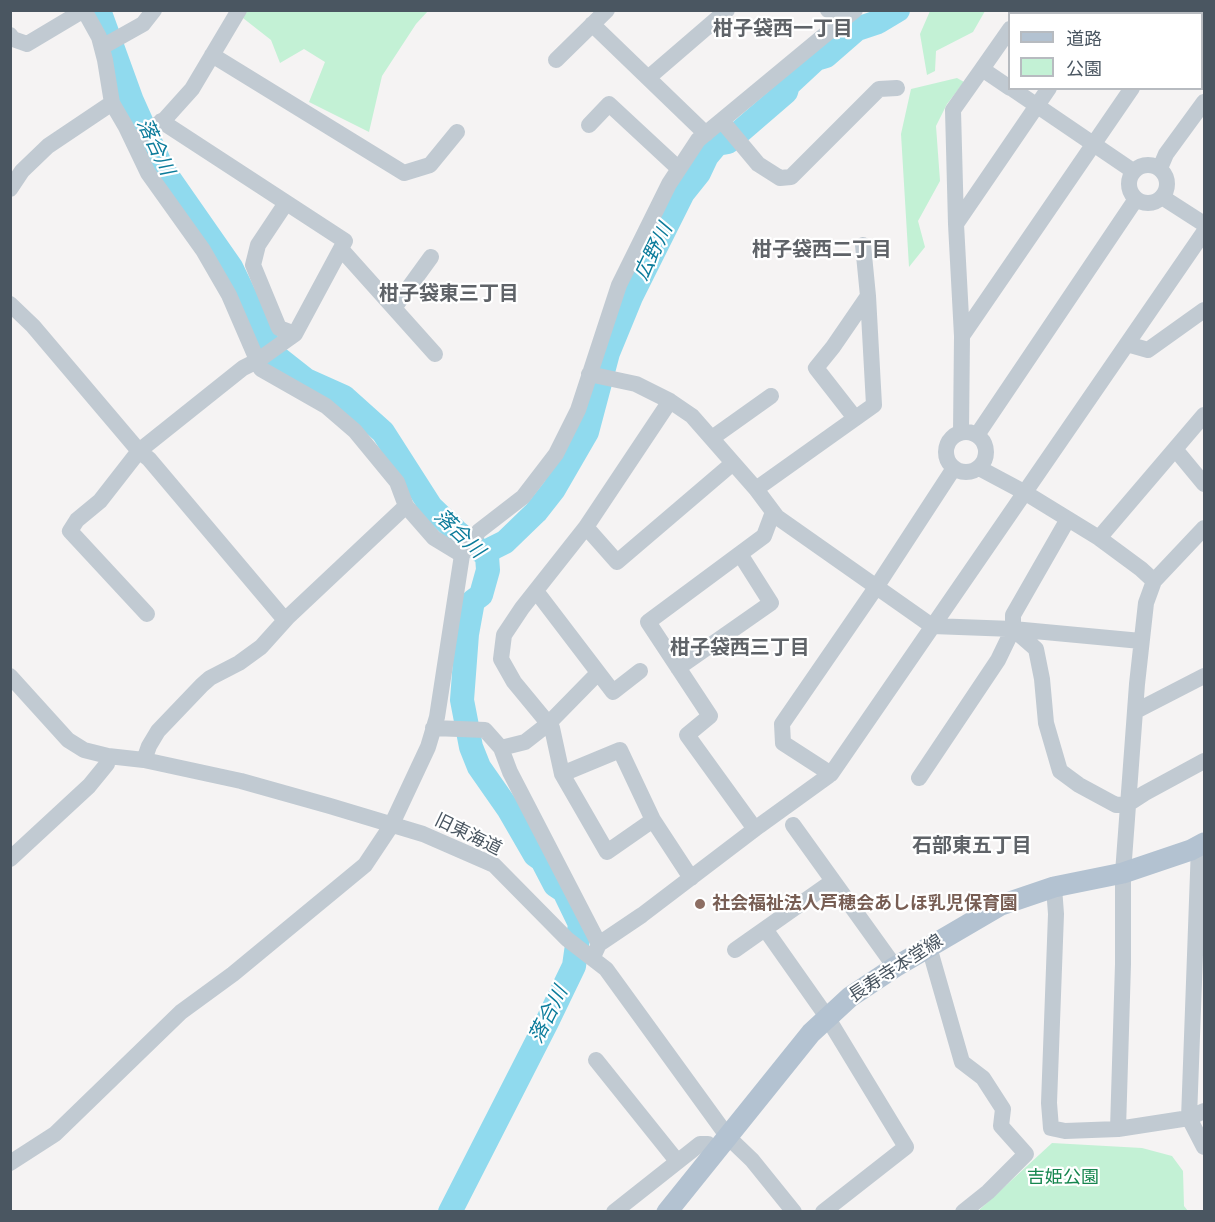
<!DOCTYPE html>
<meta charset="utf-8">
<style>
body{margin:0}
#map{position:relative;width:1215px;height:1222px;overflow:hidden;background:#f5f3f3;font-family:Helvetica,"Noto Sans JP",sans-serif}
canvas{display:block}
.frame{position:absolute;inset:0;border:12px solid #4a5661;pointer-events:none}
.legend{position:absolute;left:1008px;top:12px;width:195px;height:78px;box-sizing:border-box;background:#fff;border:2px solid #b7bbc0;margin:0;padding:8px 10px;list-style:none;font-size:18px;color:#4a5661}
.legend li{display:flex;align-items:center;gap:12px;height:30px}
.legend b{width:30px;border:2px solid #b7bbc0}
</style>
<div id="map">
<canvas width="1215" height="1222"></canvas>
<div class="frame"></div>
<ul class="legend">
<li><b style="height:8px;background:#b3c2d1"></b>道路</li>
<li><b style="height:16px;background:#c3f1d5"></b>公園</li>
</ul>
</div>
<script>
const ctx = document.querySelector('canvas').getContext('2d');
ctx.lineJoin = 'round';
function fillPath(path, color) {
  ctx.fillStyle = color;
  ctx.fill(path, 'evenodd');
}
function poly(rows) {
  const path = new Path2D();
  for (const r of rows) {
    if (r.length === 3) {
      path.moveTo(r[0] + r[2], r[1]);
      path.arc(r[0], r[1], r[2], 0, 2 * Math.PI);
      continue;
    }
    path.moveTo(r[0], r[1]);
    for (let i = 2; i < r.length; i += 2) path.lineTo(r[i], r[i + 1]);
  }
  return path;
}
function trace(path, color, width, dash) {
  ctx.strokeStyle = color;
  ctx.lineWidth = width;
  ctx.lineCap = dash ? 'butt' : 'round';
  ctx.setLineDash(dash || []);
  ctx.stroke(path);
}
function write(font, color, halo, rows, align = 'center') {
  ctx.font = font + ' Helvetica,"Noto Sans JP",sans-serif';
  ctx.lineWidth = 4.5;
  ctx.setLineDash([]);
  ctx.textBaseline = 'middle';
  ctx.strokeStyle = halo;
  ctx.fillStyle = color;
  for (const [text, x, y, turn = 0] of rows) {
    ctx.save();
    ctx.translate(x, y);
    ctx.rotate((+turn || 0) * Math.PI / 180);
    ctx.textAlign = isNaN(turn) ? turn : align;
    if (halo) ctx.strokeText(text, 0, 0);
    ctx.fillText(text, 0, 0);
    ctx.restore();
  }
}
const green = poly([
 [234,11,428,11,416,24,382,76,369,132,309,102,325,62,304,49,280,63,271,40],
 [930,11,985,11,973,32,936,51,935,71,927,75,920,34],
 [957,78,964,82,947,104,936,126,940,181,918,221,925,247,909,267,901,134,911,89],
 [1052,1143,1142,1148,1172,1156,1183,1171,1184,1206,1188,1211,977,1212]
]);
const river = poly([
 [99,10,132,101,162,168,231,267,273,354,306,380,344,397,383,432,431,507,456,531,487,556,488,570,481,595,473,601,467,634,462,700,471,747,479,767,509,810,535,855,542,860,555,885,564,891,580,924,574,966,547,1022,450,1212],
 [487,556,491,549,505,542,536,512,554,489,587,432,608,353,631,297,683,193,699,173,707,156,717,144,728,142,786,92,788,85,816,59,826,56,857,29,878,22,898,10]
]);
const minor = poly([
 [828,10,848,16],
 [1020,14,1022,10],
 [1101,14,1103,10],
 [1185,14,1187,10],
 [592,24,706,134],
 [10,35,13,39,27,44,84,10,99,37,105,60,112,103,126,127,148,173,203,250,229,295,261,369,326,406,355,431,397,482,406,506,434,538,462,555],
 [102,47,143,24,154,10],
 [212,55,404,173,430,165,457,132],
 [556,60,607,10],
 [982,69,1010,29],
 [648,78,727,10],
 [1011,88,1133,171],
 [722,121,758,164,780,178,791,177,879,89,897,88],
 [589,125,609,104,679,169],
 [133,142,165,119,192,89,239,10],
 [1148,184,19],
 [1160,168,1166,154,1204,102],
 [10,189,22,171,48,146,112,103],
 [1162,197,1204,224],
 [286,203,258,245,253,265,279,328,295,334],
 [956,224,1049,88],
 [341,249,435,354],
 [10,304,33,326,139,451,243,368,257,361,295,334,345,241,161,121],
 [394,308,431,257],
 [962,336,1132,88],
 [1127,344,1148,350,1204,310],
 [589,374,636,384,670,401,692,416,756,489,777,517,932,626,1013,629,1141,641],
 [855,418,816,368,833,347,868,296],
 [966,452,20],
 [961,432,962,336,956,224,953,110,982,69,1010,88],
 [977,435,1136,199],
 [712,438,771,396],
 [1175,449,1204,484],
 [979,468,1024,492,1099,538,1141,569,1154,581],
 [756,489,874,405,868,296,863,245],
 [586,527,617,562,733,463],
 [1099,538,1204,415],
 [536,591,613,692,640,671],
 [147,614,70,531,77,520,100,501,139,451,149,459,285,620],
 [1013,629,1036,649,1042,679,1046,723,1060,771,1079,785,1116,805,1128,804,1145,793,1204,761],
 [678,668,771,603,740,554],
 [10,676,68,740,84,750,108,756,144,760,241,781,330,806,423,834,494,865,567,939,606,969,728,1137,752,1160,794,1212],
 [1136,711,1204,676],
 [433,728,485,730,501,748,525,742,548,724,598,673],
 [501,748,510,772,599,944],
 [144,760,149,746,158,731,202,685,210,678,239,663,261,647,288,617,406,506],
 [562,774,620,750,653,820,691,878],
 [831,774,783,743,782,724,877,586,954,468],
 [919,778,998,660,1013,629,1013,615,1068,519],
 [653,820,607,852,562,774,552,728,514,682,501,659,504,635,522,608,586,527,670,401],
 [793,825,895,967],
 [755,829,687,735,710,716,648,622,764,536,773,512],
 [1199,846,1189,1118,1204,1147],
 [10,859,89,786,107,764,108,756],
 [1054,887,1056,914,1049,1103,1051,1128,1065,1131,1118,1129,1189,1118,1204,1111],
 [765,929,827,1017,906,1147,823,1212],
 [929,947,962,1062,983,1078,1003,1109,1001,1126,1026,1154,988,1192,963,1212],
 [735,950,833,881],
 [593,957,599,944,642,915,759,826,831,774,1204,232],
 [596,1060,677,1161],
 [1118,1129,1123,964,1123,873,1137,684,1146,603,1154,581,1204,528],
 [10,1163,55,1134,181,1012,233,974,365,865,391,826,428,747,437,717,462,555,479,531,523,497,556,454,578,410,619,285,669,184,698,140,855,10],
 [614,1212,700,1144,708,1144,716,1152]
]);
const major = poly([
 [667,1212,811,1033,850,997,895,967,1001,905,1054,887,1123,873,1191,850,1204,843]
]);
const markers = [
 [700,904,6,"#8d6e63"]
];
const streetNames = [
 ["旧東海道",468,835,26],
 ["長寿寺本堂線",896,969,-33]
];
const educationNames = [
 ["社会福祉法人芦穂会あしほ乳児保育園",712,904]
];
const parkNames = [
 ["吉姫公園",1063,1178]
];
const neighbourhoodNames = [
 ["柑子袋西一丁目",783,29],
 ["柑子袋西二丁目",822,250],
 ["柑子袋東三丁目",449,294],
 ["柑子袋西三丁目",740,648],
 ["石部東五丁目",972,846]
];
const waterNames = [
 ["落合川",155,147,65],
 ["広野川",654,252,-64],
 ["落合川",459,534,44],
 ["落合川",549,1015,-63]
];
fillPath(green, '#c3f1d5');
trace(river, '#90daee', 24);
trace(minor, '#c1cad2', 16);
trace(major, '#b3c2d1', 21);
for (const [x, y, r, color] of markers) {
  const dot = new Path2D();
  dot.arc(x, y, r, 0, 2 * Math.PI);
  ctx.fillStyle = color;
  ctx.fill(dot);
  trace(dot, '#fff', 2);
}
write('18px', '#4a5661', '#fff', streetNames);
write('bold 18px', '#785e54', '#fff', educationNames, 'left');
write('18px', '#17864f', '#fff', parkNames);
write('bold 20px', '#5f6368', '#fff', neighbourhoodNames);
write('italic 20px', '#0c7c9b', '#fff', waterNames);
</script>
